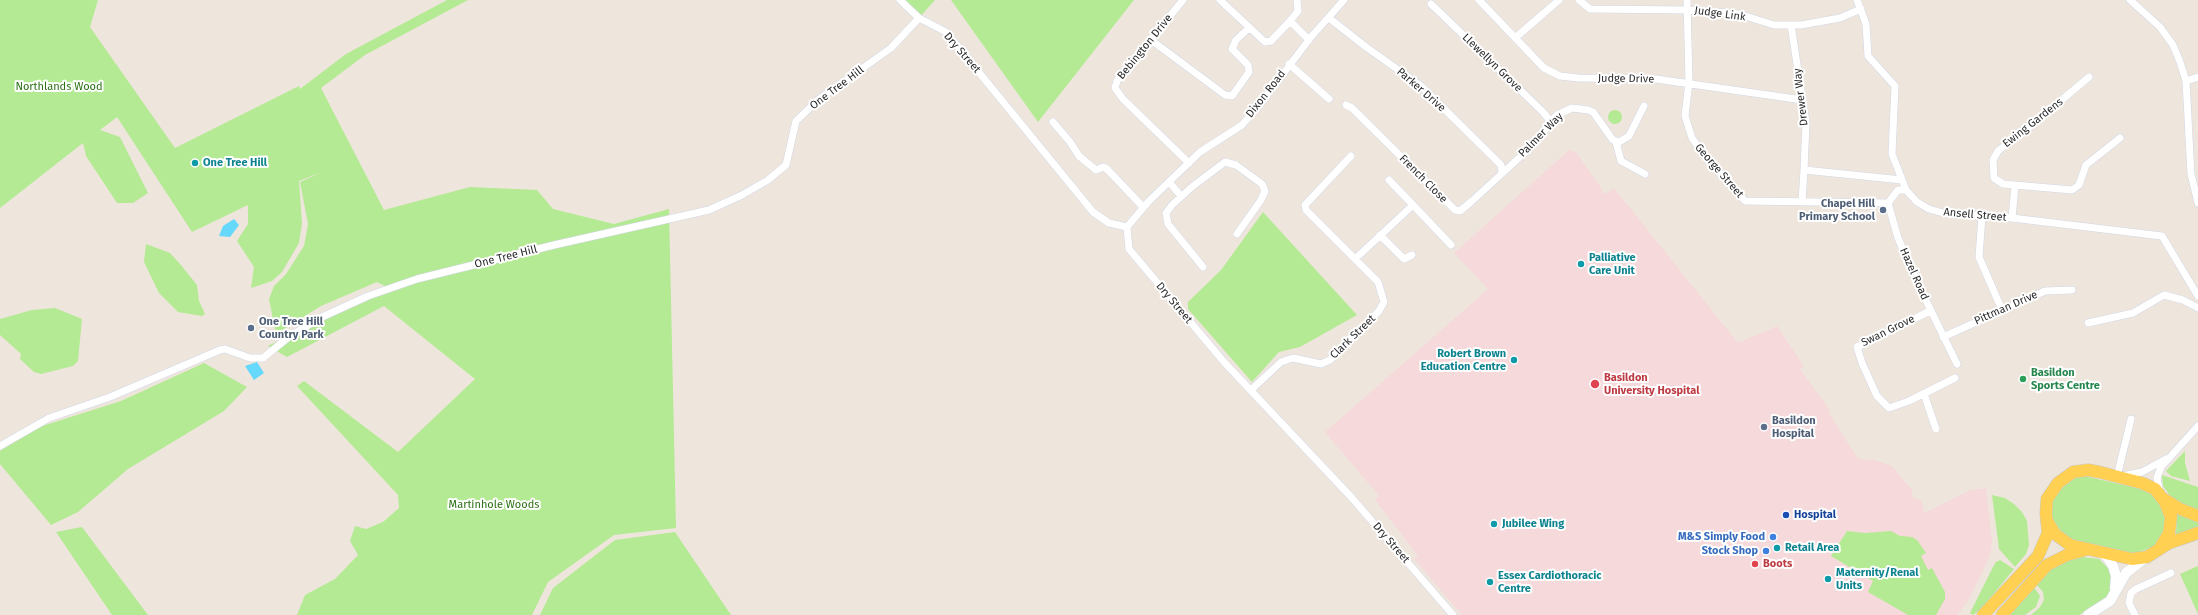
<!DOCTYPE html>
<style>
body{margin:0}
canvas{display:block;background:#eee6dc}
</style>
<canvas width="2198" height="615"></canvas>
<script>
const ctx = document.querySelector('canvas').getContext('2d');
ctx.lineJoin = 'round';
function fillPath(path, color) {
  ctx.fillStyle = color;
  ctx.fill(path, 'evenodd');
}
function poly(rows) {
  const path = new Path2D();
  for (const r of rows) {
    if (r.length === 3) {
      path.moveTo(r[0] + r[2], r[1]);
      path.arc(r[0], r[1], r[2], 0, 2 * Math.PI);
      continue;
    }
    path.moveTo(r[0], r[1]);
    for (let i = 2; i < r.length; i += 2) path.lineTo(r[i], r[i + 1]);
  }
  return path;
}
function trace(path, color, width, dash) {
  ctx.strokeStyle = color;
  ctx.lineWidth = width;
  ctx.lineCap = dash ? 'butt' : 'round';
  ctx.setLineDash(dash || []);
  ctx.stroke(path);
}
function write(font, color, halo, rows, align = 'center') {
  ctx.font = font + ' "Fira Sans",sans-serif';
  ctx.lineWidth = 4;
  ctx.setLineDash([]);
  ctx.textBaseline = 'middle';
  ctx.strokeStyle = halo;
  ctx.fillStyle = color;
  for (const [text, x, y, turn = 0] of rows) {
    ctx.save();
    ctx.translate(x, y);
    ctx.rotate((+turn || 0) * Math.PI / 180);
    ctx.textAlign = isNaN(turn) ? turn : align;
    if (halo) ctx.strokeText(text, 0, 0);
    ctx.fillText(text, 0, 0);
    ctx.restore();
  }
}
const medical = poly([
 [1569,150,1576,152,1605,194,1614,188,1738,343,1777,326,1804,366,1800,369,1829,409,1830,415,1857,457,1860,459,1874,460,1892,466,1912,490,1913,498,1922,501,1924,513,1970,490,1986,488,1992,542,1990,556,1968,601,1957,615,1462,615,1414,559,1418,556,1375,500,1379,496,1325,432,1488,289,1454,253]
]);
const green = poly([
 [0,0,98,0,90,27,175,148,299,86,300,89,346,54,447,0,468,0,365,55,321,88,384,210,470,187,537,190,553,209,614,224,669,209,676,528,614,535,548,582,532,615,297,615,305,595,335,579,358,555,350,541,355,526,366,529,383,522,399,508,398,495,297,386,304,381,398,452,475,379,384,306,287,357,268,346,389,288,377,282,321,306,276,334,269,299,274,286,286,274,304,246,308,224,300,182,322,172,299,181,302,223,299,243,282,272,272,281,251,288,254,267,237,241,248,224,248,205,192,232,117,117,100,130,120,137,148,193,133,203,117,203,86,156,83,143,0,208],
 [900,0,935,0,919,18],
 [951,0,1134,0,1038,122],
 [1615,117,7],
 [1263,212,1357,315,1300,347,1279,352,1252,382,1188,309,1188,302,1221,270],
 [146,244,170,253,181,265,197,285,199,301,205,314,202,316,178,312,159,293,144,262],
 [55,308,82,319,78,361,73,366,41,374,34,372,20,359,21,354,0,335,0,319,32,310],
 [204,363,247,387,224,411,128,469,78,512,51,525,0,464,0,451,39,427,121,401],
 [2185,451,2185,463,2190,481,2171,476,2166,471],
 [2162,475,2198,487,2198,512,2172,498,2163,486],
 [2084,476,2141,489,2155,496,2161,502,2166,516,2163,535,2153,547,2133,554,2077,542,2059,532,2052,519,2051,511,2054,496,2057,491,2075,478],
 [1992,495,2005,498,2014,504,2022,512,2027,521,2029,545,2026,554,2015,567,1999,549],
 [2177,514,2198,521,2198,528,2176,535],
 [82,527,148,615,112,615,56,532],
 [1847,531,1865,533,1891,531,1900,536,1912,537,1917,540,1926,553,1921,556,1928,570,1932,568,1945,592,1945,599,1936,615,1908,615,1868,592,1873,581,1831,556],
 [675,532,731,615,540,615,553,588,615,540],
 [2082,557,2099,559,2108,568,2112,573,2113,585,2107,597,2079,615,2031,615,2040,607,2044,600,2043,592,2036,584,2049,570,2066,560],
 [2000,560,2014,569,1982,608,1973,615,1970,613,1993,567,1996,562],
 [2198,566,2198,614,2180,574],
 [2034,587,2040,596,2036,607,2025,615,2009,615]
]);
const water = poly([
 [234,219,239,225,230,237,219,236,223,226],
 [257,362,264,373,254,380,245,366]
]);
const street = poly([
 [900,0,919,18,946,32,1093,212,1109,223,1127,227,1129,249,1224,362,1352,498,1453,615],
 [1183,0,1117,81,1115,88,1123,99,1189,163],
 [1220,0,1265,42,1271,41,1290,21,1309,40],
 [1479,0,1544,68,1560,76,1578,78,1656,79,1803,100],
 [1579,0,1590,9,1687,10,1739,14,1774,25,1801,25,1840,18,1861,9],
 [1687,0,1689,82,1685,116,1692,138,1706,158,1745,201,1888,203],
 [1857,0,1866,24,1868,56,1895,86,1892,154,1906,190,1917,202,1929,209,1943,213,2012,218,2162,236,2198,296],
 [2130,0,2160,27,2173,45,2180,62,2186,81,2191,174,2198,203],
 [1431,4,1543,112,1552,123],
 [1329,18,1366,47,1421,86,1501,165,1502,172],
 [1290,21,1298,11,1297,0],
 [1791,25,1806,123,1804,170,1902,180],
 [1515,38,1559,0],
 [1151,40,1225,95,1232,96,1249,72,1248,65,1232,49,1236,40,1249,28],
 [1289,64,1329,99],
 [2089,77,2032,125,1998,151,1993,160,1994,178,2003,184,2072,190,2079,185,2086,165,2120,138],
 [2186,81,2198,77],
 [1346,105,1352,108,1455,210,1460,211,1472,201,1532,146,1557,115,1572,108,1588,110,1593,112,1613,140,1619,142,1629,136,1644,106],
 [1053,122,1070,142,1079,156,1096,170,1103,167,1107,169,1143,207],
 [1616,142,1621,161,1645,174],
 [1389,180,1413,205],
 [1169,182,1181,196],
 [1906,190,1898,190,1888,203,1898,238,1918,284,1957,364],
 [1802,202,1804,170],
 [1982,216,1979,257,2002,310],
 [2012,218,2015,186],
 [1127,227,1149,201,1200,152,1242,125,1261,103,1311,37,1344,0],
 [1380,235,1404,259,1412,255],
 [1355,259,1413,205,1451,245],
 [1203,267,1168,224,1166,213,1172,205,1193,186,1225,162,1236,165,1262,184,1265,191,1261,200,1237,234],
 [1930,311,1857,347,1862,363,1877,396,1889,408,1909,401,1955,378],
 [2088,323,2133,313,2164,295,2183,300,2198,308],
 [1943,337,2045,291,2072,290],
 [1251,390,1281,362,1293,358,1321,364,1330,360,1379,311,1384,302,1378,282,1306,210,1305,205,1351,156],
 [1924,394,1936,429],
 [2131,419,2117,477,2142,472,2166,459],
 [0,446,49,418,110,397,220,350,225,349,250,358,263,358,290,336,322,317,368,296,417,279,554,245,709,210,742,195,768,180,786,165,796,121,819,99,891,48,919,18],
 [2160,493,2157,478,2161,467,2198,426],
 [2135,615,2129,603,2131,593,2136,589,2171,573]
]);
const secondary = poly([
 [2100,552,2107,557,2113,566,2116,576,2115,588],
 [2088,615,2110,601,2126,573,2146,557]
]);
const primary = poly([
 [2164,499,2180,509,2198,516],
 [2047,521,2055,534,2070,545,2132,559,2147,557,2169,543,2198,533],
 [1983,615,2038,556,2048,533,2046,514,2047,499,2058,483,2073,472,2088,470,2099,472,2142,483,2155,489,2165,502,2171,517,2169,533,2160,548],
 [2002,615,2047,565,2067,555,2085,550]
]);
const markers = [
 [195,163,4,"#0f9aa8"],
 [1883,210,4,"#5c6f8a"],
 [1581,264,4,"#0f9aa8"],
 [251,328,4,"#5c6f8a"],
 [1514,360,4,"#0f9aa8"],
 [2023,379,4,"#2e9e5b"],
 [1595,384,5,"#e0444e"],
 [1764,427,4,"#5c6f8a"],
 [1786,515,4,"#1a4fb4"],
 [1494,524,4,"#0f9aa8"],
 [1773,537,4,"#3f7fe0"],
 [1777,548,4,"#0f9aa8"],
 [1766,551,4,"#3f7fe0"],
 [1755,564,4,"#e0444e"],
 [1828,579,4,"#0f9aa8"],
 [1490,582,4,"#0f9aa8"]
];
const streetNames = [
 ["Judge Link",1720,14,8],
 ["Bebington Drive",1145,47,-51],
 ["Dry Street",962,53,49],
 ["Llewellyn Grove",1492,63,44],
 ["Judge Drive",1626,79,1],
 ["One Tree Hill",837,88,-37],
 ["Parker Drive",1421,90,41],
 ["Dixon Road",1266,94,-52],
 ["Drewer Way",1801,97,-97],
 ["Ewing Gardens",2033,123,-38],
 ["Palmer Way",1541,135,-45],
 ["George Street",1719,171,49],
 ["French Close",1423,179,45],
 ["Ansell Street",1975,215,5],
 ["One Tree Hill",506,257,-14],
 ["Hazel Road",1914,274,66],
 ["Dry Street",1174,303,50],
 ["Pittman Drive",2006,308,-24],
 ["Swan Grove",1888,331,-26],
 ["Clark Street",1353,337,-44],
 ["Dry Street",1391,543,49]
];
const parkNames = [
 ["Northlands Wood",59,87],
 ["Martinhole Woods",494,505]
];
const cultureNames = [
 ["One Tree Hill",203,163],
 ["Palliative",1589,258],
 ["Care Unit",1589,271],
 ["Robert Brown",1506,354,"right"],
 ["Education Centre",1506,367,"right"],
 ["Jubilee Wing",1502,524],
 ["Retail Area",1785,548],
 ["Maternity/Renal",1836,573],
 ["Units",1836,586],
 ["Essex Cardiothoracic",1498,576],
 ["Centre",1498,589]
];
const serviceNames = [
 ["Chapel Hill",1875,204,"right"],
 ["Primary School",1875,217,"right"],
 ["One Tree Hill",259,322],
 ["Country Park",259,335],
 ["Basildon",1772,421],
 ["Hospital",1772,434]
];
const leisureNames = [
 ["Basildon",2031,373],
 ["Sports Centre",2031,386]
];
const healthNames = [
 ["Basildon",1604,378],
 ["University Hospital",1604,391],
 ["Boots",1763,564]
];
const transitNames = [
 ["Hospital",1794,515]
];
const shopNames = [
 ["M&S Simply Food",1765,537],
 ["Stock Shop",1758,551]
];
fillPath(medical, '#f6d9db');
fillPath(green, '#b4ea93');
fillPath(water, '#65d8fb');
trace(street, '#d1d6e5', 8);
trace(secondary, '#d1d6e5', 11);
trace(primary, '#c8c8c8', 13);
trace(street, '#fff', 7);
trace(secondary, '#fff', 10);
trace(primary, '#ffd051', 12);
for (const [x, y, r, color] of markers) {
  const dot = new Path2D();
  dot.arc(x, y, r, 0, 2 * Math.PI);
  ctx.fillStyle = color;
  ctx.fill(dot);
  trace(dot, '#fff', 1.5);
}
write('11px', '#2b2b2b', '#fff', streetNames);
write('11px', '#2a7113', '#fff', parkNames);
write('bold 11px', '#0d838f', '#fff', cultureNames, 'left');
write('bold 11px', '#4e5e75', '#fff', serviceNames, 'left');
write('bold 11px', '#27864d', '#fff', leisureNames, 'left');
write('bold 11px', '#be3a42', '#fff', healthNames, 'left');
write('bold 11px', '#164399', '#fff', transitNames, 'left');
write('bold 11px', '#366cbe', '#fff', shopNames, 'right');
</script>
